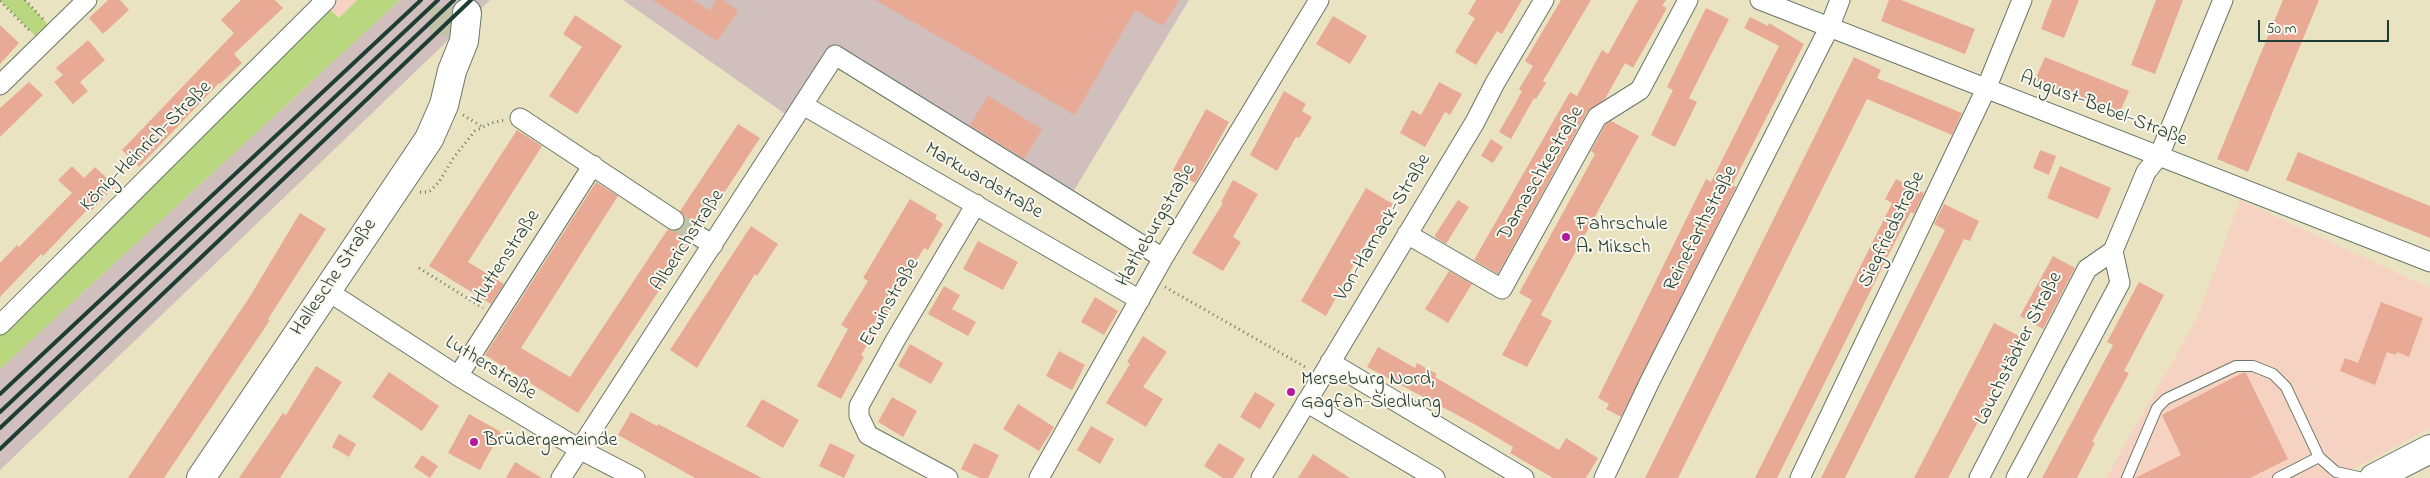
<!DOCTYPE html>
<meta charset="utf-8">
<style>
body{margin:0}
#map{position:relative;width:2430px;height:478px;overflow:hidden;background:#eae3c2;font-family:"Indie Flower",sans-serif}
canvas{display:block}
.scale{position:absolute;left:2258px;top:20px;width:131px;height:22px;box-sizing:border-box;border:2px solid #1f3d34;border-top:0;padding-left:6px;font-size:15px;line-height:18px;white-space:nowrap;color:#1f3d34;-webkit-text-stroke:4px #fbf7ec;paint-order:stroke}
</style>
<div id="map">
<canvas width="2430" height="478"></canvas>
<div class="scale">50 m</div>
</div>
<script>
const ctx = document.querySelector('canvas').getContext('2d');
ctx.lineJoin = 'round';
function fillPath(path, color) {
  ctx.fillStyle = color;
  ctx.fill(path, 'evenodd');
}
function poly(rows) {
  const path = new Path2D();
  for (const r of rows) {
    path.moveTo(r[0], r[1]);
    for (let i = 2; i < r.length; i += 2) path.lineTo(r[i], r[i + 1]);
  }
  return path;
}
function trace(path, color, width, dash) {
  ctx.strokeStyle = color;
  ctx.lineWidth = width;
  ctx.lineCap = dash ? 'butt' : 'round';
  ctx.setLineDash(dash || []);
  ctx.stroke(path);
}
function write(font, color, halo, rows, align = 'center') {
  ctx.font = font + ' "Indie Flower",sans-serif';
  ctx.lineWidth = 4;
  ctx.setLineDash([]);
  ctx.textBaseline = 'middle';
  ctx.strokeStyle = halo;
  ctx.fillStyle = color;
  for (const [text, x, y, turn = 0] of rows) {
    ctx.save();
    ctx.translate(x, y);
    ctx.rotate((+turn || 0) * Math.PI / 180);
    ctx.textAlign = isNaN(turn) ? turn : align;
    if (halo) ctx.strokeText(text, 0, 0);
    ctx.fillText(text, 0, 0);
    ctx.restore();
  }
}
const built = poly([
 [319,0,357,0,339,18],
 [2240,200,2430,288,2430,428,2337,478,2106,478,2197,319]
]);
const industrial = poly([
 [400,0,490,0,0,470,0,369],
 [623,0,1189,0,1073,192,834,49,788,116]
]);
const green = poly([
 [0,0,25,0,54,31,42,43],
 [357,0,400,0,0,369,0,335,330,10,339,18]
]);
const building = poly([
 [108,0,120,0,129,10,103,34,89,18],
 [241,0,275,0,283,8,234,54,242,63,220,84,219,83,139,167,122,150,234,33,221,20],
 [652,0,692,0,710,11,717,0,723,0,738,11,717,41],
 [875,0,1179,0,1163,26,1135,10,1075,115],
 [1476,0,1522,0,1502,34,1497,31,1476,65,1455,52,1475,18,1468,14],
 [1561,0,1591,0,1543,81,1546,83,1536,99,1534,98,1511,139,1499,132,1514,106,1522,91,1519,89,1533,66,1525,61],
 [1638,0,1666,0,1662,6,1667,8,1633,68,1625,63,1605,99,1587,112,1498,274,1474,260,1570,92,1577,96,1602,50,1608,54],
 [1889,0,1901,0,1975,29,1965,54,1881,21],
 [2052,0,2079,0,2064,38,2041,29],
 [2156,0,2183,0,2155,74,2131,65],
 [2283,0,2319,0,2248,172,2217,159],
 [1706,8,1729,19,1689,98,1697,102,1675,147,1651,135,1673,90,1667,87],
 [575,15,622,46,577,114,549,96,582,47,563,34],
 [1333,16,1367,36,1350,64,1316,44],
 [1750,17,1768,26,1769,23,1804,44,1732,185,1736,187,1621,417,1606,409,1609,404,1598,398,1706,179,1711,182,1779,46,1744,28],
 [0,25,19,43,0,64],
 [88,40,105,60,80,82,88,91,73,104,54,82,63,75,56,68],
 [1854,57,1881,70,1877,78,1962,113,1952,135,1867,99,1678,478,1645,478],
 [2045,57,2129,91,2119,114,2035,80],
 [29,82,43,95,0,137,0,108],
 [1439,82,1462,94,1450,115,1445,112,1425,147,1400,133,1412,110,1421,115],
 [1284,91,1306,104,1302,111,1312,117,1299,138,1296,137,1277,171,1250,155],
 [988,96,1042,129,1024,159,970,125],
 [1206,109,1229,122,1195,183,1173,170],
 [1611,121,1639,136,1541,315,1552,321,1527,367,1502,355,1532,300,1519,293,1595,154,1591,151,1605,125],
 [738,124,760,138,703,225,697,224,688,229,686,235,690,244,578,413,485,355,596,182,618,196,521,348,570,377,668,229,674,231,683,227,685,220,680,211],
 [517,130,542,146,468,262,504,284,491,304,429,266],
 [1491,139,1503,147,1493,163,1481,156],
 [2040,150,2056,156,2049,175,2033,168],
 [2298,152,2430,206,2430,238,2286,180],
 [72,166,84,178,95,167,115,186,91,211,88,209,43,256,41,254,0,297,0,263,17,245,19,247,72,193,58,180],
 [2060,166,2111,188,2098,219,2047,198],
 [1896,179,1924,193,1914,214,1911,212,1895,242,1777,478,1755,478,1892,203,1885,199],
 [1233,180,1258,194,1233,237,1241,242,1223,271,1192,253,1223,203,1221,202],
 [1366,188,1393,204,1373,237,1370,235,1326,316,1301,301],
 [910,199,937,215,935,219,943,224,928,250,924,248,886,309,888,311,861,355,864,357,841,399,817,386,848,329,841,325,868,281,863,278],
 [1458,200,1469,207,1446,244,1435,237,1435,235],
 [1944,204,1979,221,1970,241,1964,239,1845,478,1821,478,1945,230,1934,224],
 [300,213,326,229,268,319,270,320,164,478,128,478,249,298],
 [751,226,778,244,757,276,755,274,697,368,670,350],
 [978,241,1018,262,1003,290,963,269],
 [2053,256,2075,268,2043,329,2020,316],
 [1449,271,1472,284,1448,323,1425,309],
 [2139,282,2164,295,2124,371,2129,373,2092,442,2095,443,2077,478,2042,478,2113,345,2107,342],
 [944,286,960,295,952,309,976,322,968,336,928,314],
 [1095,297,1118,311,1104,335,1081,322],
 [2381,302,2423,318,2409,357,2397,352,2396,355,2387,352,2375,385,2340,371,2345,358,2358,363],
 [1994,323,2021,337,1979,420,1948,478,1914,478],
 [1143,336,1167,352,1143,387,1163,399,1146,427,1106,403,1130,364,1127,362],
 [910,344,943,363,931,384,898,366],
 [1378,347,1415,368,1417,363,1437,374,1435,377,1559,450,1566,438,1598,458,1586,478,1553,478,1510,453,1513,447,1476,425,1367,367],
 [1059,351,1085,365,1072,390,1046,376],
 [316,366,342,382,280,478,239,478,283,413,286,415],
 [389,372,439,406,422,431,372,397],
 [2242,373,2246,373,2288,459,2250,478,2135,478,2181,455,2162,415],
 [1255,392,1275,404,1260,429,1240,417],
 [892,397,917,411,903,437,878,422],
 [762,399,799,420,783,448,746,426],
 [1018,404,1054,427,1039,451,1003,429],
 [631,412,657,426,658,424,762,478,695,478,618,435],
 [469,414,501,432,480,470,448,453],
 [1091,426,1114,439,1100,464,1077,450],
 [339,434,356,444,349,457,332,447],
 [830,443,855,455,844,478,819,466],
 [974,443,999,455,988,478,980,478,961,469],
 [1219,443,1245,459,1233,478,1223,478,1204,466],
 [1313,454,1350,478,1298,478],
 [422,455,438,466,430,478,414,467],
 [515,462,542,478,506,478]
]);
const streetTunnel = poly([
 [674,220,697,235]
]);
const secondaryTunnel = poly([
 [443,35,445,0]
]);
const path = poly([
 [25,0,43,19],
 [0,1,31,32],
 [463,115,481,126],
 [420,192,429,192,439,182,454,157,475,131,491,123,505,120],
 [419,268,483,308],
 [1165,287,1307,368]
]);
const lane = poly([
 [2127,478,2157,408,2166,399,2236,366,2253,366,2273,374,2286,387,2319,457,2336,472,2363,478],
 [2278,478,2319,457]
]);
const street = poly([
 [1760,0,2430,262],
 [0,85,87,0],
 [803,105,1140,300],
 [520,118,674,220],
 [1407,234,1502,289,1597,117,1640,90,1688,0],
 [697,235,713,245],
 [326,290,458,376,579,449,635,478],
 [0,325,326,0],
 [1330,362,1524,478],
 [458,376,593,165],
 [1306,402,1435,478],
 [561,478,835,55,1163,258],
 [948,478,868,435,859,416,859,406,896,339,976,204],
 [1039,478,1163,258,1319,0],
 [1261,478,1475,122,1495,83,1544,0],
 [1604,478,1650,381,1829,28,1840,0],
 [1800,478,1986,89,2022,0],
 [1979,478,2087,269,2113,251,2146,172,2159,156,2223,0],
 [2016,478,2120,283,2113,251]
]);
const secondary = poly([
 [201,478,429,139,444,105,452,71,464,41,467,13]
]);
const primary = poly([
 [2374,478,2430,449]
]);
const rail = poly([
 [0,394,421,0],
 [0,412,438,0],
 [0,428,454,0],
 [0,449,471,0]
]);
const markers = [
 [1566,237,5,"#b5179e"],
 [1291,392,5,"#b5179e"],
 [474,442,5,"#b5179e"]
];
const streetNames = [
 ["August-Bebel-Straße",2103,110,21],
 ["König-Heinrich-Straße",147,147,-45],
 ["Damaschkestraße",1542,174,-60],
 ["Markwardstraße",983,182,30],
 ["Hatheburgstraße",1157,226,-60],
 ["Von-Harnack-Straße",1384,228,-59],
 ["Reinefarthstraße",1702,229,-63],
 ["Siegfriedstraße",1893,230,-64],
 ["Alberichstraße",689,241,-57],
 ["Huttenstraße",507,258,-57],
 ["Hallesche Straße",335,278,-56],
 ["Erwinstraße",891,303,-60],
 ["Lauchstädter Straße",2020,349,-63],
 ["Lutherstraße",490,369,32]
];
const poiNames = [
 ["Fahrschule",1576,226],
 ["A. Miksch",1576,249],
 ["Merseburg Nord,",1301,381],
 ["Gagfah-Siedlung",1301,404],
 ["Brüdergemeinde",484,442]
];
fillPath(built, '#f5d2c2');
fillPath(industrial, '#d1bfbd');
fillPath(green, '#b9d77e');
fillPath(building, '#e9aa95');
trace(streetTunnel, '#c1c2a6', 19, [19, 9]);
trace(secondaryTunnel, '#c1c2a6', 28, [28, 14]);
trace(lane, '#676', 12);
trace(street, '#676', 21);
trace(secondary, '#676', 30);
trace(primary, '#676', 30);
trace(path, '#676', 3, [1, 4]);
trace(lane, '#fff', 10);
trace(street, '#fff', 19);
trace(secondary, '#fff', 28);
trace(primary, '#fff', 28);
trace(rail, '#1f3d34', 4);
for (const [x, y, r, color] of markers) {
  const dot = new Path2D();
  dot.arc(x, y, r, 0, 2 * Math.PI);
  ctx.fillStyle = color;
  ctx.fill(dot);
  trace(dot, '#fbf7ec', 2);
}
write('20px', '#1f3d34', '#fbf7ec', streetNames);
write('20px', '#1f3d34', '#fbf7ec', poiNames, 'left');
</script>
